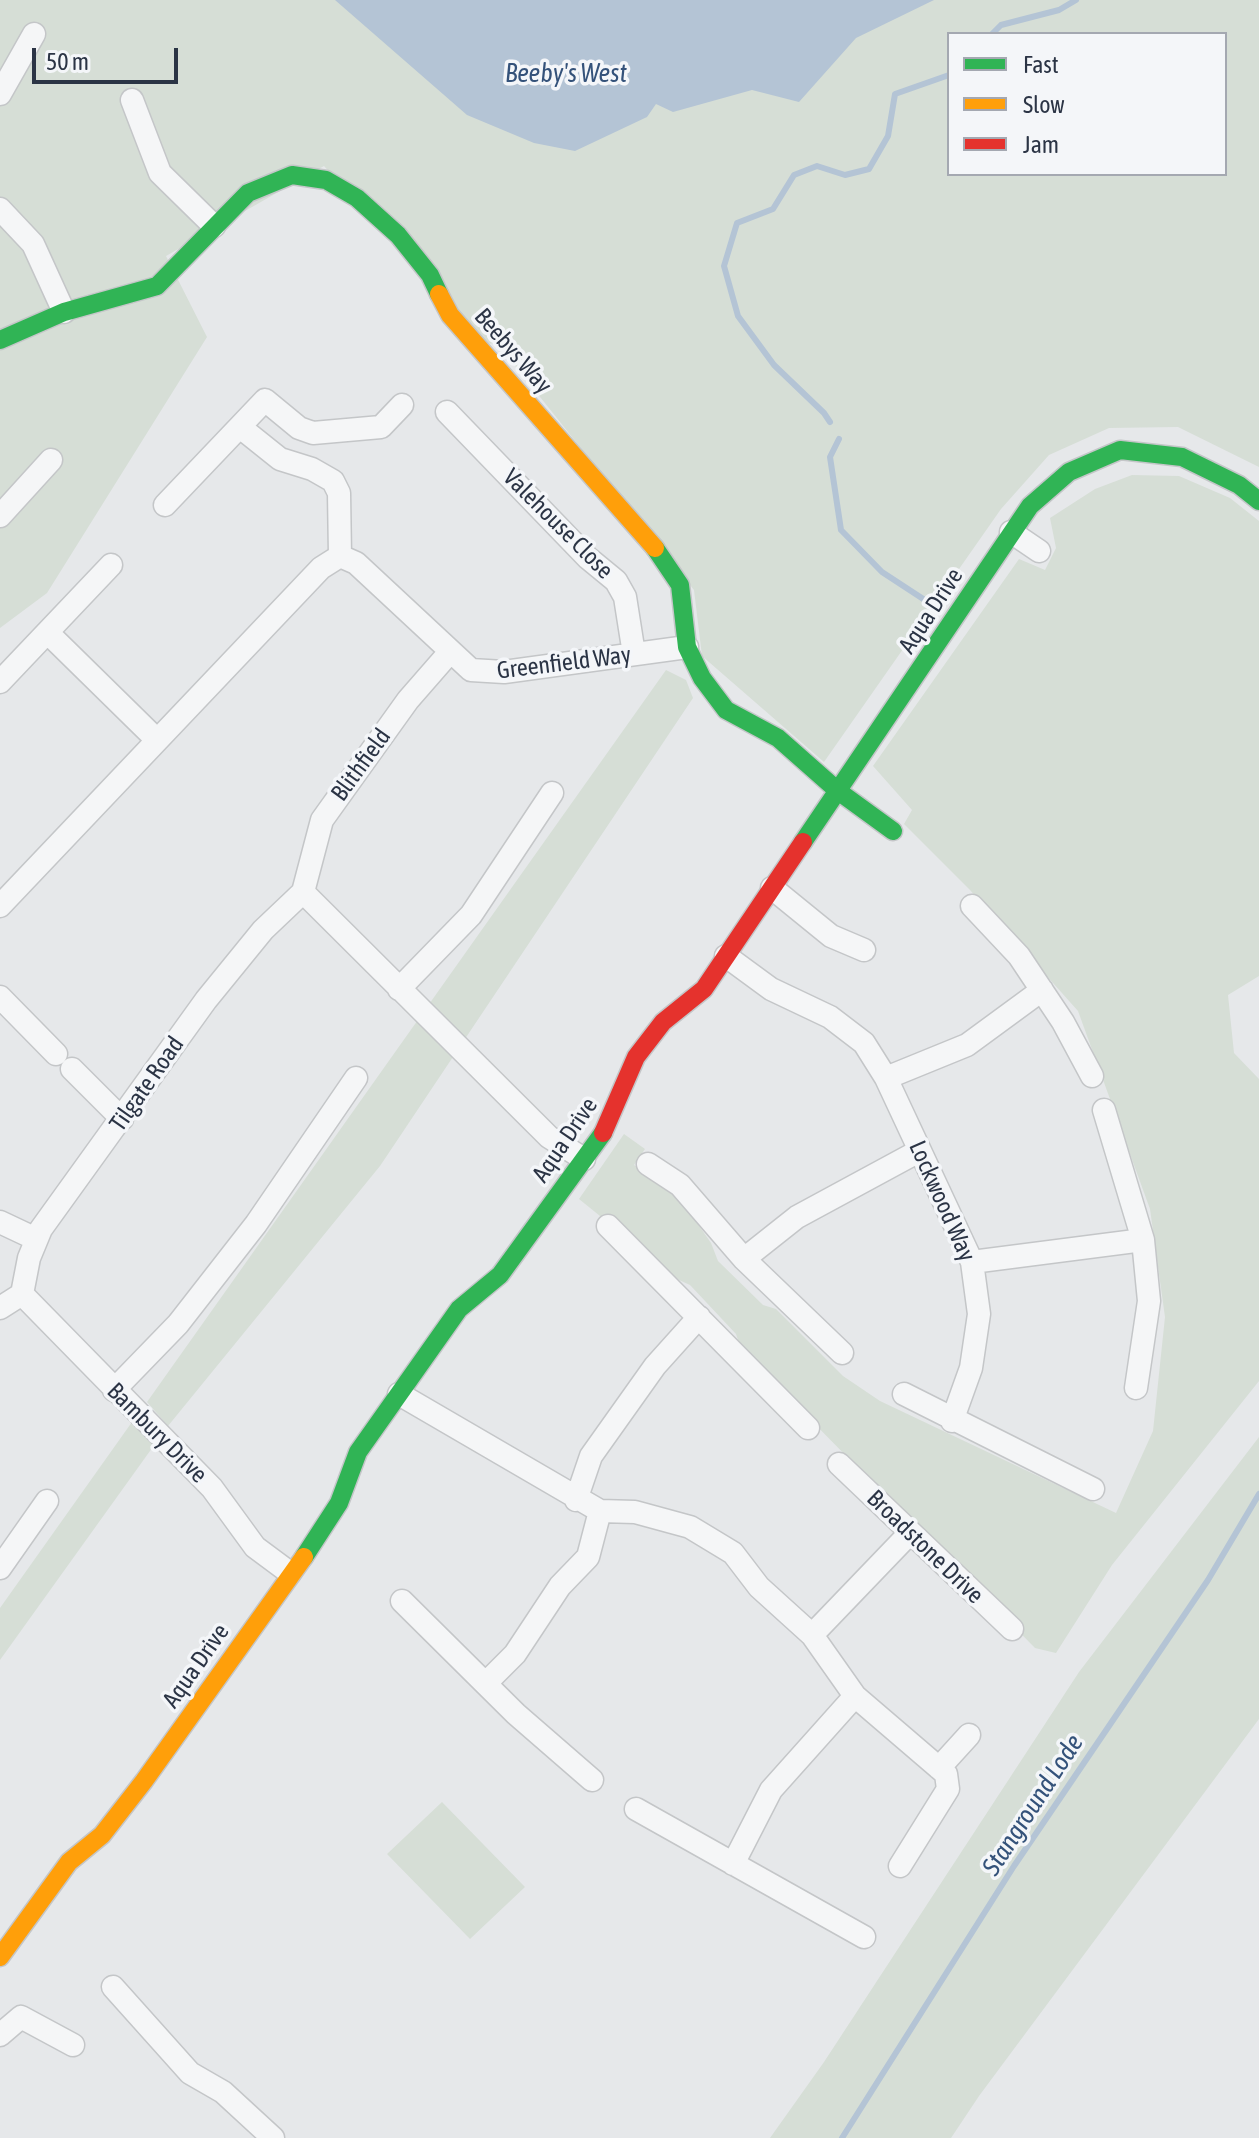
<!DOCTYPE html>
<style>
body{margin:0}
#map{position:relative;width:1259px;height:2138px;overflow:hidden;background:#e6e8ea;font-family:"Asap Condensed",sans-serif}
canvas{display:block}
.legend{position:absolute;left:947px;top:32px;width:280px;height:144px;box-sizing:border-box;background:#f4f6f9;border:2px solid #a4a8b1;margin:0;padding:10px 14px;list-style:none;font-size:24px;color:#2b3445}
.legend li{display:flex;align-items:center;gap:16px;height:40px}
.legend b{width:40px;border:2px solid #a4a8b1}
.scale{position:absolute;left:32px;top:48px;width:146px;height:36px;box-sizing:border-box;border:4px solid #2b3445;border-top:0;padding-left:10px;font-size:24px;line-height:28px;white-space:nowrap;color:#2b3445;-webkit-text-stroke:6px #f4f6f9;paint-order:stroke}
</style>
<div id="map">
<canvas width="1259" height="2138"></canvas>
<ul class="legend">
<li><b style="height:10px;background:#30b455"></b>Fast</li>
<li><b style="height:10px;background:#ff9f0a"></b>Slow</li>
<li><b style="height:10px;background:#e5322d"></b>Jam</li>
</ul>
<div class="scale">50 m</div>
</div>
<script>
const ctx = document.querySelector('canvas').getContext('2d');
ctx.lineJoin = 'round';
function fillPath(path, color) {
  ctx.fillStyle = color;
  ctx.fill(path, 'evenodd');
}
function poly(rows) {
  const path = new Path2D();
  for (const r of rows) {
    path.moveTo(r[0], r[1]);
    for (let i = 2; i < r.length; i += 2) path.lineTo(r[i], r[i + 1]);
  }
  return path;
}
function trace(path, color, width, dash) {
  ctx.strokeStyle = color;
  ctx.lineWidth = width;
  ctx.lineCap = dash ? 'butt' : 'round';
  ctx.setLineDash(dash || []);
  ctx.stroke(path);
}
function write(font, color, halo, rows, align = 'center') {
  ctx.font = font + ' "Asap Condensed",sans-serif';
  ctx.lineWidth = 7;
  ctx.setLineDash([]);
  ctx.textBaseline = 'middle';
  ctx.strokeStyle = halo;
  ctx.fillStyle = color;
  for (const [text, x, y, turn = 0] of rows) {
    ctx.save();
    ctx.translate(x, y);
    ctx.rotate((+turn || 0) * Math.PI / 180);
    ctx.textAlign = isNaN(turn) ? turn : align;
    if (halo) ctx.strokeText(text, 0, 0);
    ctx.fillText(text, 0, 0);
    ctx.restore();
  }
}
const green = poly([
 [0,0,1259,0,1259,467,1178,427,1109,428,1049,455,1001,509,824,762,702,656,694,590,497,343,484,344,324,166,166,256,207,337,47,593,0,628],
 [949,34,1225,34,1225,174,949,174],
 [1132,475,1179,476,1230,498,1259,521,1259,976,1228,995,1234,1053,1259,1079,1259,1381,1112,1565,1056,1653,1035,1648,741,1349,736,1334,690,1285,679,1280,579,1199,624,1134,645,1149,634,1165,675,1191,711,1243,718,1261,763,1305,776,1309,843,1376,880,1401,1116,1513,1153,1431,1165,1317,1150,1209,1078,1011,970,890,904,824,912,810,873,766,1019,559,1045,570,1056,548,1050,518,1095,489],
 [666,670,686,680,693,698,380,1166,168,1426,147,1402],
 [132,1422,155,1444,0,1660,0,1608],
 [1259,1437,1259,1719,979,2096,951,2138,770,2138,824,2062,1079,1672],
 [442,1802,525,1887,470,1939,387,1854]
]);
const water = poly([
 [335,0,934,0,856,38,799,102,752,90,673,112,656,104,647,117,575,151,534,143,467,115]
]);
const stream = poly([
 [992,34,1001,25,1059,10,1076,0],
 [830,422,824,413,774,365,738,316,724,266,737,223,773,209,794,175,817,166,845,175,869,169,888,136,895,94,949,75],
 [839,439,830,457,841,530,882,572,937,608],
 [842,2138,1014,1866,1208,1580,1259,1494]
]);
const street = poly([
 [0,94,34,34],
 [132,100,160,173,214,226],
 [0,209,33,244,64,312],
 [447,412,588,558,616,581,625,597,634,654],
 [240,427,280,459,312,469,333,481,339,493,340,556],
 [165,505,265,400,299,428,313,433,381,427,402,405],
 [0,516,51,460],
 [1011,532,1039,551],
 [340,556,356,563,471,670,504,672,687,647],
 [49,634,157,740],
 [0,682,111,565],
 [772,888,831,936,864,950],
 [303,892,549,1137,584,1159],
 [303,892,322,820,408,700,449,653],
 [0,906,321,568,340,556],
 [972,906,1019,956,1063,1022,1092,1076],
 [726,956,771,989,830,1017,864,1043,886,1078,972,1262,979,1314,971,1368,952,1421],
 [399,989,471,915,552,793],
 [0,997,56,1054],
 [72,1069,122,1119],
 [886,1078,967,1045,1042,990],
 [1104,1110,1143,1240,1149,1301,1136,1388],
 [648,1164,680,1185,744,1259,842,1353],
 [0,1222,36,1239],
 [608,1226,808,1428],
 [744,1259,797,1217,919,1151],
 [972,1262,1143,1240],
 [22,1294,29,1258,41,1229,206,1000,263,930,303,892],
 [22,1294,212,1488,255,1547,290,1573],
 [0,1308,22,1294],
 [114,1390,178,1324,256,1224,356,1078],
 [399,1394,600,1511,635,1512,690,1527,733,1553,759,1587,812,1635,855,1696,946,1774,948,1789,900,1866],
 [904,1394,1093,1489],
 [839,1464,1012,1629],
 [576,1500,591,1456,655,1366,699,1317],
 [0,1568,47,1501],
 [402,1601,516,1714,592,1780],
 [812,1635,909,1534],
 [486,1683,515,1654,560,1586,588,1557,600,1511],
 [939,1768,969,1735],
 [636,1809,864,1937],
 [733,1864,771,1790,855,1696],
 [113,1987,190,2073,223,2092,273,2138],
 [0,2035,21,2017,73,2045]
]);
const fast = poly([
 [0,340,64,312,157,286,248,193,292,175,326,180,357,198,398,235,430,275,439,294],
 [655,548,680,585,687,647,702,678,726,710,778,738,838,791,893,831],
 [803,842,1030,506,1069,472,1120,450,1182,457,1239,485,1259,501],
 [304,1557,339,1503,358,1452,459,1309,500,1275,603,1133]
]);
const slow = poly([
 [439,294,450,315,655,548],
 [0,1957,69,1862,102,1835,144,1781,304,1557]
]);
const jam = poly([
 [603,1133,636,1057,663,1022,704,989,803,842]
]);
const streetNames = [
 ["Beebys Way",513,351,49],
 ["Valehouse Close",558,524,45],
 ["Aqua Drive",931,611,-57],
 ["Greenfield Way",564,663,-7],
 ["Blithfield",361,765,-54],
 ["Tilgate Road",147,1084,-55],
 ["Aqua Drive",565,1140,-56],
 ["Lockwood Way",942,1201,66],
 ["Bambury Drive",157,1433,45],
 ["Broadstone Drive",925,1547,44],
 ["Aqua Drive",196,1666,-55]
];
const waterNames = [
 ["Beeby's West",566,74],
 ["Stanground Lode",1033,1805,-57]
];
fillPath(green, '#d6ded6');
fillPath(water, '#b4c4d5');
trace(stream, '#b4c4d5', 6);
trace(street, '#c4c6c8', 25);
trace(fast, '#c4c6c8', 21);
trace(slow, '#c4c6c8', 21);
trace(jam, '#c4c6c8', 21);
trace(street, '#f5f6f7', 22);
trace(fast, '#30b455', 18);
trace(slow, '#ff9f0a', 18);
trace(jam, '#e5322d', 18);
write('24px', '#2b3445', '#f4f6f9', streetNames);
write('italic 26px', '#34527a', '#f4f6f9', waterNames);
</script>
